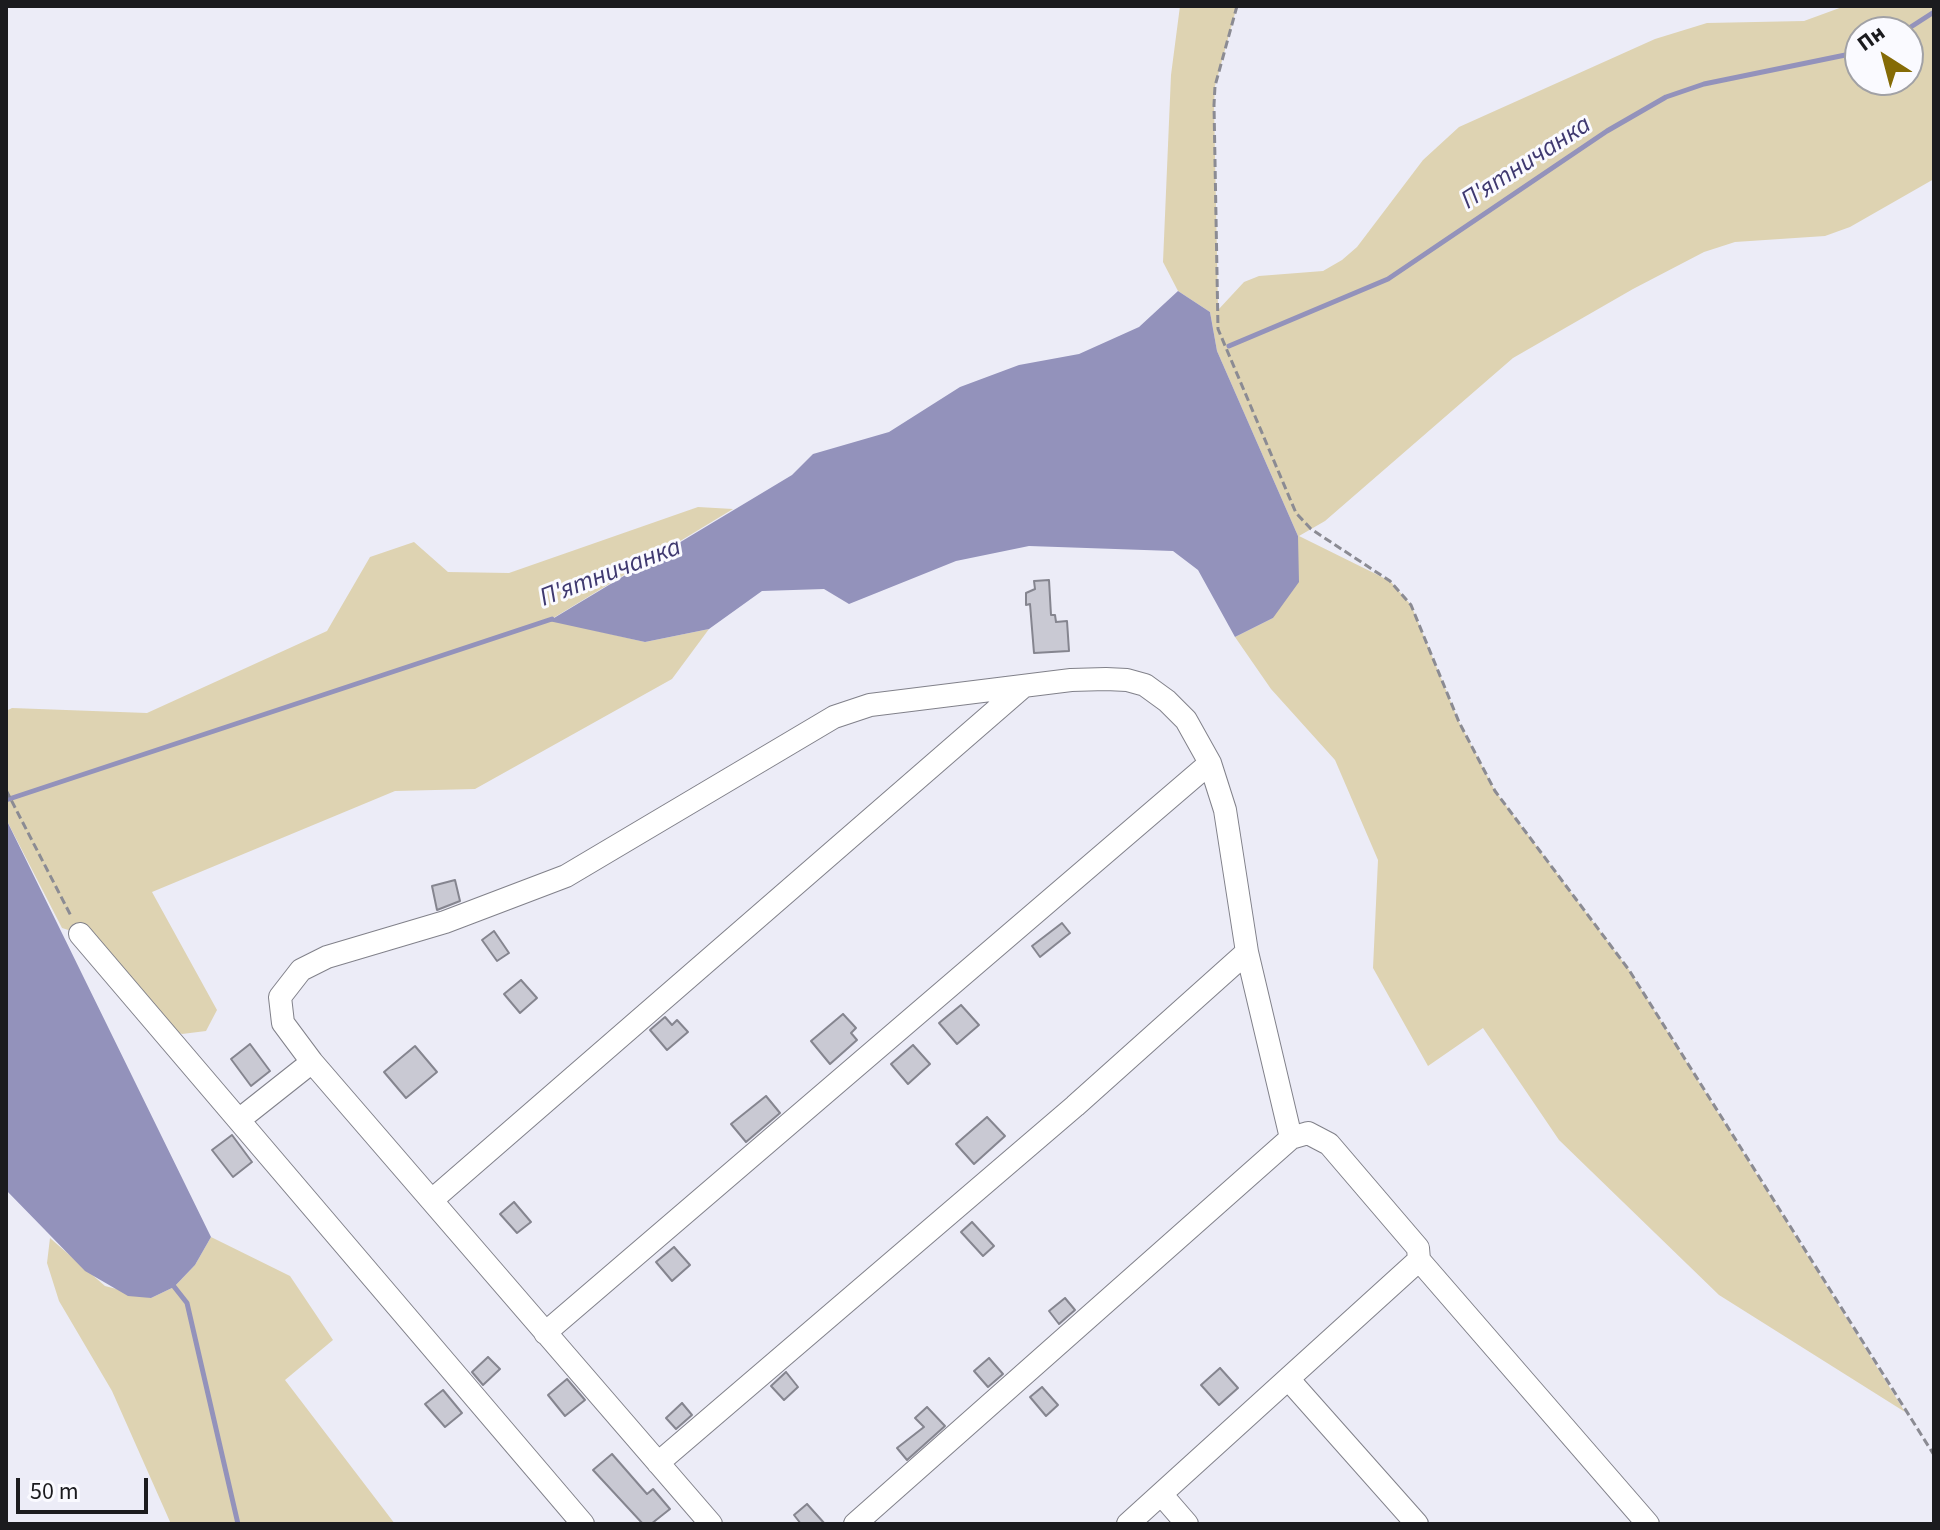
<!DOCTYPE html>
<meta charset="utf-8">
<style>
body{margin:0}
#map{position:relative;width:1940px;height:1530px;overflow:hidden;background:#ececf7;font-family:"Source Sans 3",sans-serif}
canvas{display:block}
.frame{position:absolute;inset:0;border:8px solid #1b1b1e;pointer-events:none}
.north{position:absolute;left:1844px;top:16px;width:80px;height:80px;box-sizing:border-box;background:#fafaff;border:2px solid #a1a1a5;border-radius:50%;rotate:324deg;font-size:22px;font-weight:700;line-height:32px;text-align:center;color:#1b1b1e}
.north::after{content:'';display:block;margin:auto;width:28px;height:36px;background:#856b06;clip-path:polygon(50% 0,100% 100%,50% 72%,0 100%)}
.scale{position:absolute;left:16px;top:1478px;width:132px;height:36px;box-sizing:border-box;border:4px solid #1b1b1e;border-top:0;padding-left:10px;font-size:24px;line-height:28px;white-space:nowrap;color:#1b1b1e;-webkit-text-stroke:6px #fafaff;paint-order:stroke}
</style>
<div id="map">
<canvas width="1940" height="1530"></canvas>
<div class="frame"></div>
<div class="north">Пн</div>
<div class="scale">50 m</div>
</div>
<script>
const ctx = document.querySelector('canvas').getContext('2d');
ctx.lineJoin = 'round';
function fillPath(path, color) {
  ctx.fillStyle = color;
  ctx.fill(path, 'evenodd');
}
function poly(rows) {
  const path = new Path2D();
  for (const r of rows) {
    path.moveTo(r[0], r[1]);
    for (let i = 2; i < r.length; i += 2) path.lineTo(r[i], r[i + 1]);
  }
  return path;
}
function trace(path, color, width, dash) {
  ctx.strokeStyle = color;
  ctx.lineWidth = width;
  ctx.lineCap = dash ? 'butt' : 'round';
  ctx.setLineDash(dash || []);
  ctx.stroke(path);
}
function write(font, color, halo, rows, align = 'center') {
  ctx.font = font + ' "Source Sans 3",sans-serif';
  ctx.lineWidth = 6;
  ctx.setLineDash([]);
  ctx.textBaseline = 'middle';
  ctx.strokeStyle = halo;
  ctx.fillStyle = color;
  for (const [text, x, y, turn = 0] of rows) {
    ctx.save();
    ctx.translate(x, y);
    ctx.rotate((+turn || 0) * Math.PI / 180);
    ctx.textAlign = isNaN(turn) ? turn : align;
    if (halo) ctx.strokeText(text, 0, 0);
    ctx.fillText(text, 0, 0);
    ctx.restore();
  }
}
const green = poly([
 [1180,6,1237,6,1215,86,1214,105,1218,310,1244,282,1259,276,1323,271,1342,260,1357,247,1423,160,1459,127,1655,39,1707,23,1804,21,1845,6,1934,6,1934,179,1850,227,1825,236,1735,242,1704,252,1633,289,1513,358,1325,521,1299,536,1390,581,1411,605,1459,722,1495,791,1629,970,1905,1412,1719,1295,1559,1140,1483,1028,1428,1066,1373,968,1378,860,1335,760,1271,689,1235,637,1273,618,1298,536,1217,351,1210,312,1178,291,1163,262,1171,75],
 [1860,32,1908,32,1908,80,1860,80],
 [698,507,733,509,550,620,645,642,709,629,672,679,475,789,395,791,152,892,217,1010,206,1031,182,1034,167,1026,81,934,62,928,6,819,6,711,12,708,147,713,327,631,370,557,414,542,448,572,509,573],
 [211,1237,290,1276,333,1340,285,1380,395,1524,171,1524,112,1391,59,1301,47,1263,50,1238,105,1286,151,1298,174,1287,195,1265]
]);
const water = poly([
 [1178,291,1210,312,1217,351,1298,536,1299,582,1273,618,1235,637,1198,570,1173,551,1029,546,956,561,849,604,824,589,762,591,709,629,645,642,549,621,792,475,813,454,889,432,960,387,1019,365,1079,354,1139,327],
 [6,819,211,1237,195,1265,174,1287,151,1298,128,1296,85,1271,6,1190]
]);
const stream = poly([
 [1903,32,1934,12],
 [1229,346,1388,279,1607,131,1666,97,1704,84,1860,52],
 [6,800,552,619],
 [172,1284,187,1303,238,1524]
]);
const building = poly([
 [1049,580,1051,615,1055,615,1056,622,1067,621,1069,651,1034,653,1030,604,1026,605,1026,593,1035,589,1034,581,1049,580],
 [455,880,460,901,437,910,432,886,455,880],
 [1062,923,1070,933,1040,957,1032,946,1062,923],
 [494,931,509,953,497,961,482,940,494,931],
 [521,980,537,998,520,1013,504,994,521,980],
 [961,1005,979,1025,957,1044,939,1023,961,1005],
 [843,1014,856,1028,851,1033,857,1040,830,1064,811,1041,843,1014],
 [665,1017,672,1025,677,1020,688,1032,667,1050,650,1030,665,1017],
 [250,1044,270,1071,251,1086,231,1059,250,1044],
 [913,1045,930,1064,908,1084,891,1064,913,1045],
 [415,1046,437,1072,406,1098,384,1072,415,1046],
 [766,1096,780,1113,746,1142,731,1124,766,1096],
 [987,1117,1005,1136,974,1164,956,1144,987,1117],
 [232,1135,252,1162,233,1177,212,1150,232,1135],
 [514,1202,531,1222,517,1233,500,1214,514,1202],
 [972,1222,994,1246,983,1256,961,1232,972,1222],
 [674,1247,690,1265,672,1281,656,1262,674,1247],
 [1065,1298,1075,1310,1059,1324,1049,1311,1065,1298],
 [488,1357,500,1369,483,1385,472,1372,488,1357],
 [989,1358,1003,1374,988,1387,974,1371,989,1358],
 [1220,1368,1238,1388,1219,1405,1201,1385,1220,1368],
 [786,1372,798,1387,784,1400,771,1386,786,1372],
 [567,1379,585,1400,565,1416,548,1395,567,1379],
 [1042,1387,1058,1405,1046,1416,1030,1397,1042,1387],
 [443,1390,462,1413,445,1427,425,1404,443,1390],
 [682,1403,692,1415,676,1429,666,1418,682,1403],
 [927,1407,945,1426,907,1460,897,1448,924,1427,915,1418,927,1407],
 [612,1454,647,1494,653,1489,670,1509,651,1524,643,1524,593,1470,612,1454],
 [807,1504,825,1524,801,1524,794,1515,807,1504]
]);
const path = poly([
 [1237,6,1215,86,1214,105,1218,329,1296,513,1311,529,1390,581,1411,605,1459,722,1495,791,1629,970,1934,1455],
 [6,790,71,916]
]);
const minor = poly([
 [80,934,583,1524],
 [240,1119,312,1062],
 [432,1200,1024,686],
 [1419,1260,1648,1524],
 [545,1333,1210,763],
 [1290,1381,1417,1524],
 [658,1463,1075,1106,1247,952],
 [1161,1494,1187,1524],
 [711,1524,312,1062,283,1023,280,997,301,970,327,957,445,922,566,876,834,717,870,705,1071,680,1106,679,1127,680,1145,685,1167,701,1186,720,1210,763,1225,810,1247,952,1291,1138,1308,1133,1329,1144,1418,1248,1419,1260,1128,1524],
 [855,1524,1291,1138]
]);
const waterNames = [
 ["П'ятничанка",1527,164,-33],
 ["П'ятничанка",611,574,-21]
];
fillPath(green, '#ded3b2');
fillPath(water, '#9392bb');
trace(stream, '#9392bb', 5);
fillPath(building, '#c9c9d3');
trace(building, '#85858f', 2);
trace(minor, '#81818a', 24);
trace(path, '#8b8b93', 3, [8, 4]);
trace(minor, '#fff', 22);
write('italic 26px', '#3f3970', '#fafaff', waterNames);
</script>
